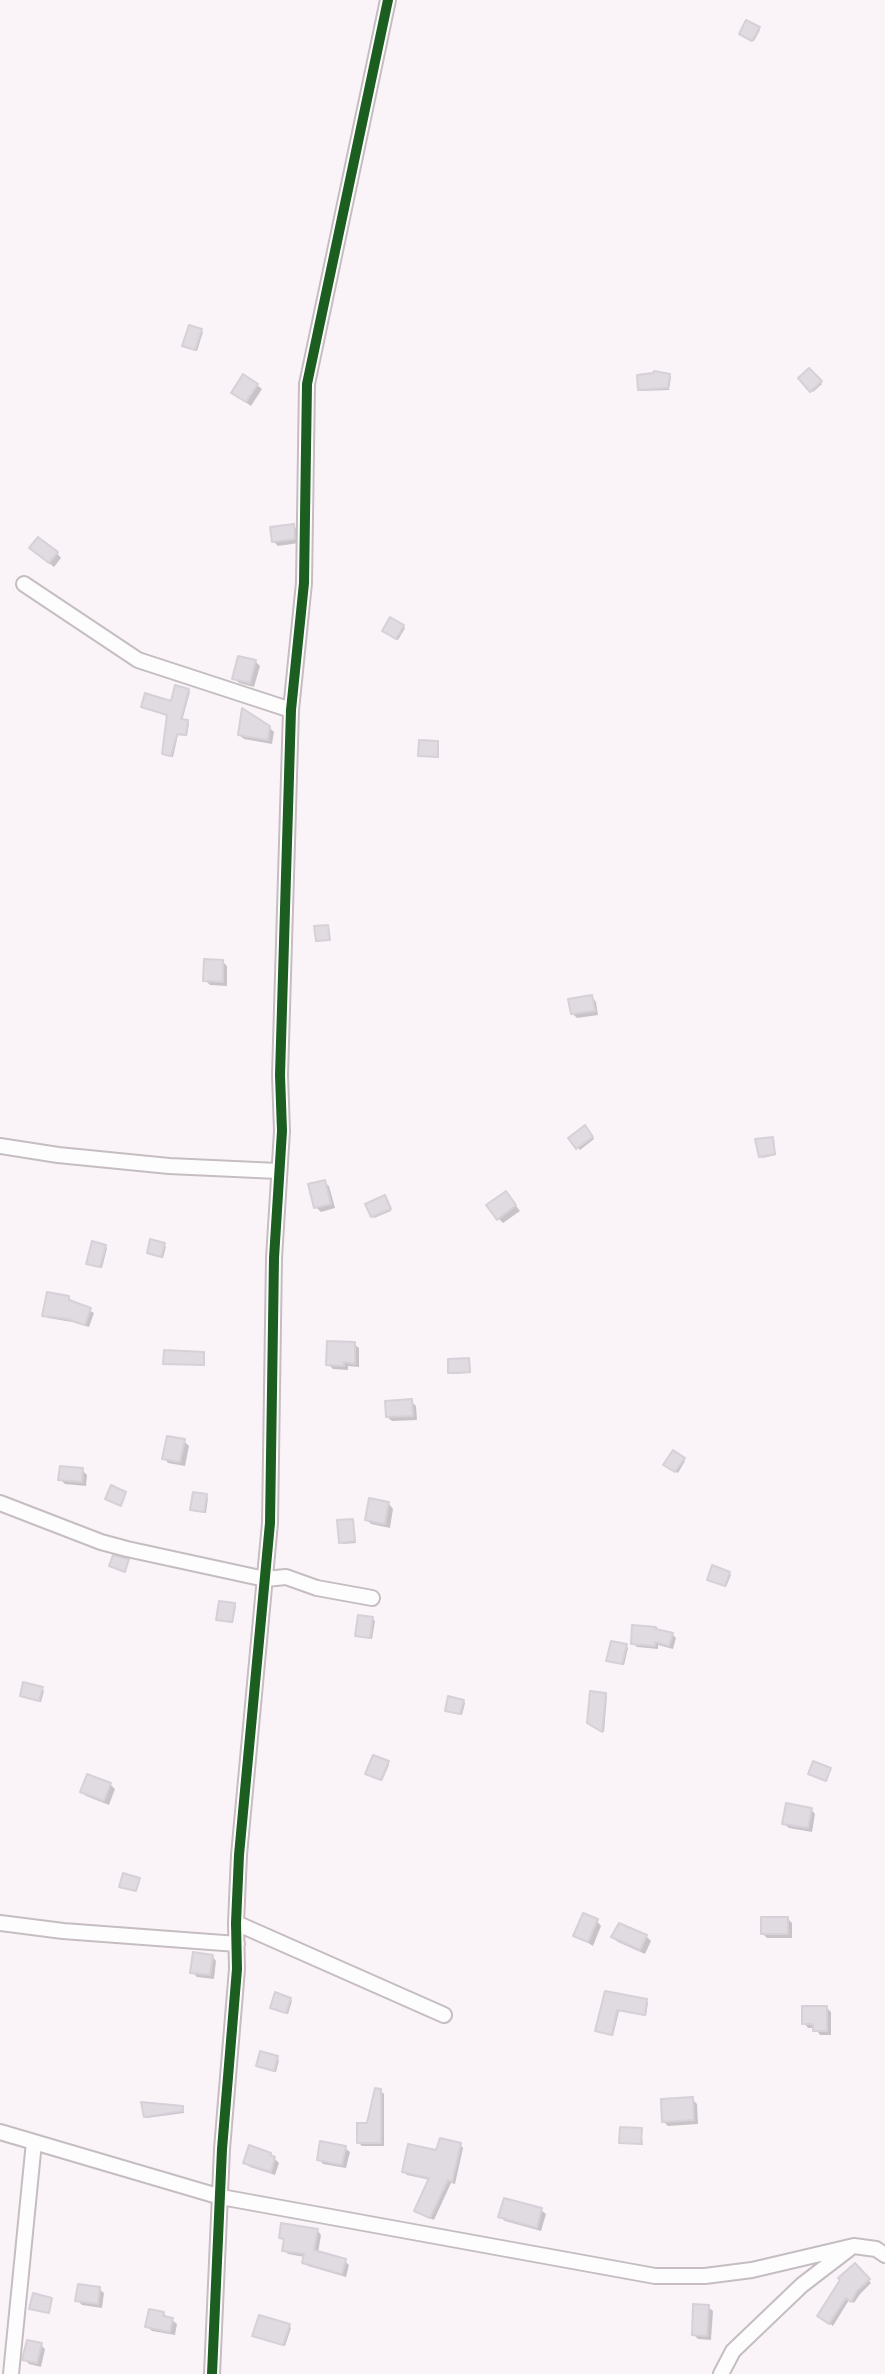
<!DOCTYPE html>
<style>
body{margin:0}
canvas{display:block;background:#faf4f8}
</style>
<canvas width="885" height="2374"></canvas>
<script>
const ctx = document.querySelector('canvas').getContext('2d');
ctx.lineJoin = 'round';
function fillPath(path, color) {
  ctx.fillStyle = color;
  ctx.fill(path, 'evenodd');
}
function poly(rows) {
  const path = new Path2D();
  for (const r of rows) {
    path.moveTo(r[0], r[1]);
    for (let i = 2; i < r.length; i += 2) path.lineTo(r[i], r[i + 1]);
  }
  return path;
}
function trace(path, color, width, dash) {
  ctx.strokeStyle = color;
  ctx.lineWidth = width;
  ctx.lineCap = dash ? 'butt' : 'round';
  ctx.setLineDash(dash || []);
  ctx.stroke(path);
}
const shadow = poly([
 [759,28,760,30,754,41,743,35],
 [201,331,203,332,197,351,184,345],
 [809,370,822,384,813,392,800,379],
 [669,375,671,377,669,390,641,391,640,389],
 [257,385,262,389,251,406,238,397],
 [294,526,298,531,299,543,278,546,273,541],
 [36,553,57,553,61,558,54,567],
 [403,626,405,628,398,640,386,633],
 [255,661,260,666,254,687,239,683,234,678],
 [188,690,190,692,182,721,189,723,187,736,178,735,173,757,166,756,164,754,169,716,145,708,172,703],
 [269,727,274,732,272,744,244,739,239,735],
 [438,743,439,758,420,755],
 [222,961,227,966,227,986,210,985,205,980],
 [592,997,596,1002,598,1015,577,1018,572,1013],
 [585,1127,594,1139,580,1150,570,1138],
 [772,1138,776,1155,762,1158,760,1156],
 [324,1182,329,1186,335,1208,321,1212,316,1207],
 [510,1198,520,1211,503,1223,499,1219],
 [387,1199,391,1211,374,1218,372,1216],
 [164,1245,166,1247,163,1258,149,1253],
 [105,1246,107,1248,102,1268,90,1265,88,1263],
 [68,1298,94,1313,89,1327,72,1322,48,1318,44,1315],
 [354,1344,359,1348,359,1367,348,1366,348,1370,333,1369,328,1364],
 [204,1354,205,1366,165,1363],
 [469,1360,471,1373,452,1374,450,1372],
 [411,1401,416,1406,417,1420,392,1421,387,1417],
 [184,1441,189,1446,185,1466,168,1463,164,1458],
 [684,1459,685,1461,678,1473,667,1467],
 [82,1470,87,1475,86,1486,65,1484,60,1479],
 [206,1496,208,1498,206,1513,194,1511,192,1509],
 [370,1500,389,1504,393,1509,390,1528,371,1524,367,1520],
 [352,1521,356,1543,343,1544,341,1542],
 [729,1573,731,1575,726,1587,709,1580],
 [234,1605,236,1606,233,1623,220,1621,218,1619],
 [373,1619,375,1621,372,1639,359,1637,357,1636],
 [655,1628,672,1634,676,1638,673,1649,658,1645,658,1649,637,1647,633,1643],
 [626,1646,628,1648,624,1665,608,1661],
 [42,1689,44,1691,41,1702,22,1695],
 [605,1694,607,1696,604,1732,591,1725],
 [463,1701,465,1703,462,1715,447,1710],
 [388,1763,389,1765,382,1781,369,1775],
 [110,1784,115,1789,109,1805,86,1796,82,1791],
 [811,1809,815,1814,812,1832,789,1828,784,1824],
 [787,1918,792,1923,792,1938,767,1938,762,1933],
 [597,1921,601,1926,593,1946,575,1935],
 [646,1936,651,1941,645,1954,618,1942,613,1937],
 [212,1956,216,1961,214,1979,197,1977,192,1972],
 [606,1993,646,2001,648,2003,646,2016,619,2011,613,2036,599,2032,597,2030],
 [290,1999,292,2001,288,2014,274,2009],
 [826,2007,831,2012,831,2035,820,2035,815,2028,808,2028,804,2023],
 [262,2053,279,2060,276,2072,258,2065],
 [380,2090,384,2094,384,2146,362,2146,358,2142,369,2125],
 [692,2099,697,2104,698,2124,668,2126,663,2121],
 [182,2107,184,2113,147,2118,145,2116],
 [641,2130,643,2145,621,2142],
 [460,2144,463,2148,455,2184,451,2183,434,2220,420,2214,416,2210,430,2180,407,2175,404,2172,437,2152],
 [345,2148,350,2152,346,2168,323,2164,319,2159],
 [270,2154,279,2163,275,2175,250,2167,245,2163],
 [541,2210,546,2214,541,2231,505,2221,500,2217],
 [317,2230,321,2235,318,2253,345,2261,349,2265,346,2277,308,2266,304,2262,305,2257,288,2254,284,2250,286,2242,281,2237],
 [854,2265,871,2283,860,2294,854,2303,849,2300,833,2326,822,2318],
 [99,2289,104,2293,102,2308,82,2305,77,2300],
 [708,2307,713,2311,711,2340,698,2339,694,2335],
 [163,2313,177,2324,175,2335,152,2331,147,2327],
 [289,2326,291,2328,285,2346,254,2336],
 [41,2345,45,2349,41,2367,29,2364,24,2359]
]);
const building = poly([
 [746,20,760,27,752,41,739,34,746,20],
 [189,325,202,329,195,350,182,346,189,325],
 [809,368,822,381,810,392,798,378,809,368],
 [654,371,670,374,668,388,638,390,637,375,653,373,654,371],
 [243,374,258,384,246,402,231,393,243,374],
 [294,524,295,539,272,542,270,527,294,524],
 [38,537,58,552,49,563,29,548,38,537],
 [390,617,404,625,396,639,382,631,390,617],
 [238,656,256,660,250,683,232,679,238,656],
 [175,685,189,689,181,719,188,720,186,735,177,734,171,756,162,754,167,715,141,707,145,693,171,701,175,685],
 [242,708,270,726,268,740,238,735,242,708],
 [419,740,438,741,438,757,418,756,419,740],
 [328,925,330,940,316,941,314,926,328,925],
 [204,959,223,960,223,982,203,981,204,959],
 [592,995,595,1011,571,1014,568,999,592,995],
 [585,1125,593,1137,576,1149,568,1138,585,1125],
 [773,1137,775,1154,759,1157,755,1139,773,1137],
 [325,1180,331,1204,314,1208,308,1184,325,1180],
 [506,1191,516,1205,497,1220,486,1205,506,1191],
 [385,1195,391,1209,371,1217,365,1204,385,1195],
 [150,1239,165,1243,161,1257,147,1253,150,1239],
 [92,1241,106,1245,100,1267,86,1264,92,1241],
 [47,1292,69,1296,69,1300,91,1308,85,1325,67,1319,42,1316,47,1292],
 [327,1341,355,1342,355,1364,344,1362,344,1366,326,1365,327,1341],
 [164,1350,204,1352,204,1365,163,1364,164,1350],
 [469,1358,470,1372,448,1373,448,1359,469,1358],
 [412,1399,413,1416,386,1417,385,1401,412,1399],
 [167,1436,185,1439,180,1462,162,1459,167,1436],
 [673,1450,685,1458,675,1472,663,1465,673,1450],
 [60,1466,83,1468,82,1482,58,1480,60,1466],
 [111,1485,126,1492,121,1506,105,1499,111,1485],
 [193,1492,207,1494,204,1512,190,1510,193,1492],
 [369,1498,389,1502,385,1524,365,1520,369,1498],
 [353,1519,355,1541,339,1543,337,1520,353,1519],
 [113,1555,129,1559,125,1572,109,1566,113,1555],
 [712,1565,730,1572,725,1586,707,1580,712,1565],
 [219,1601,235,1603,232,1622,216,1620,219,1601],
 [358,1615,373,1617,370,1638,355,1636,358,1615],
 [632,1625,656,1627,656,1629,673,1633,669,1646,655,1642,655,1646,631,1644,632,1625],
 [611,1641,627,1644,622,1664,606,1661,611,1641],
 [23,1682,43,1687,39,1701,20,1696,23,1682],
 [590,1691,606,1693,602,1732,587,1723,590,1691],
 [448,1696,464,1700,460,1714,445,1711,448,1696],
 [373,1755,389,1761,381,1780,365,1774,373,1755],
 [813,1761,831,1768,826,1781,808,1774,813,1761],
 [87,1774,111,1783,104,1801,80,1792,87,1774],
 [786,1803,812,1808,808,1828,782,1824,786,1803],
 [123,1873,140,1878,136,1891,119,1887,123,1873],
 [583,1913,598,1919,588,1942,573,1936,583,1913],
 [761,1917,788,1917,788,1934,761,1934,761,1917],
 [619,1923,647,1935,640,1950,611,1937,619,1923],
 [193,1952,213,1955,210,1975,190,1973,193,1952],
 [605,1991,647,1999,645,2015,617,2010,612,2035,595,2031,605,1991],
 [275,1992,291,1998,286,2013,270,2008,275,1992],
 [802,2006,827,2006,827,2031,813,2031,813,2024,802,2024,802,2006],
 [260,2051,278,2056,274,2071,256,2066,260,2051],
 [375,2088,381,2089,381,2143,357,2143,357,2123,367,2123,375,2088],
 [693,2097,694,2120,662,2122,661,2099,693,2097],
 [141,2102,183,2106,183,2111,144,2117,141,2102],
 [620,2127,642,2128,641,2144,619,2143,620,2127],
 [440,2138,461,2143,452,2182,448,2180,430,2218,414,2211,429,2178,402,2172,408,2144,436,2150,440,2138],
 [320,2141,346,2146,342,2165,317,2160,320,2141],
 [249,2145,271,2153,270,2155,275,2157,271,2172,243,2163,249,2145],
 [504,2198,542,2208,537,2228,498,2217,504,2198],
 [281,2223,318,2229,314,2250,346,2259,342,2274,302,2263,304,2254,282,2251,284,2239,279,2238,281,2223],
 [855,2263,870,2279,857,2291,851,2302,846,2298,829,2324,817,2316,840,2280,838,2278,855,2263],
 [78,2284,100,2287,98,2304,75,2301,78,2284],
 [33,2293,52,2298,49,2313,29,2309,33,2293],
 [693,2304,709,2305,707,2336,692,2335,693,2304],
 [149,2309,164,2312,163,2316,173,2318,170,2332,145,2327,149,2309],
 [259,2315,290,2324,283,2345,252,2336,259,2315],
 [27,2340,42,2343,37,2363,22,2360,27,2340]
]);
const minor = poly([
 [24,584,138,660,291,710],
 [0,1146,58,1155,169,1166,278,1171],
 [0,1503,101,1542,127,1549,265,1579,286,1577,317,1588,372,1598],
 [0,1923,63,1931,237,1944],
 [236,1923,444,2015],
 [0,2132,221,2197,655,2276,705,2276,752,2270,854,2246,876,2249,885,2255],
 [11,2374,34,2142],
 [212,2374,222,2149,237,1969,236,1923,239,1855,270,1523,274,1258,282,1131,280,1075,291,710,304,583,307,384,388,0],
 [721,2374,733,2351,802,2285,849,2249]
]);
const cycleway = poly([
 [212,2374,222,2149,237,1969,236,1923,239,1855,270,1523,274,1258,282,1131,280,1075,291,710,304,583,307,384,388,0]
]);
fillPath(shadow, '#0003');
fillPath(building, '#dfdbe1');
trace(building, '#d6d1d8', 2);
trace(minor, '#c5bdc2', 18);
trace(minor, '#fefdfe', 14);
trace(cycleway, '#1b5e20', 10);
</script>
